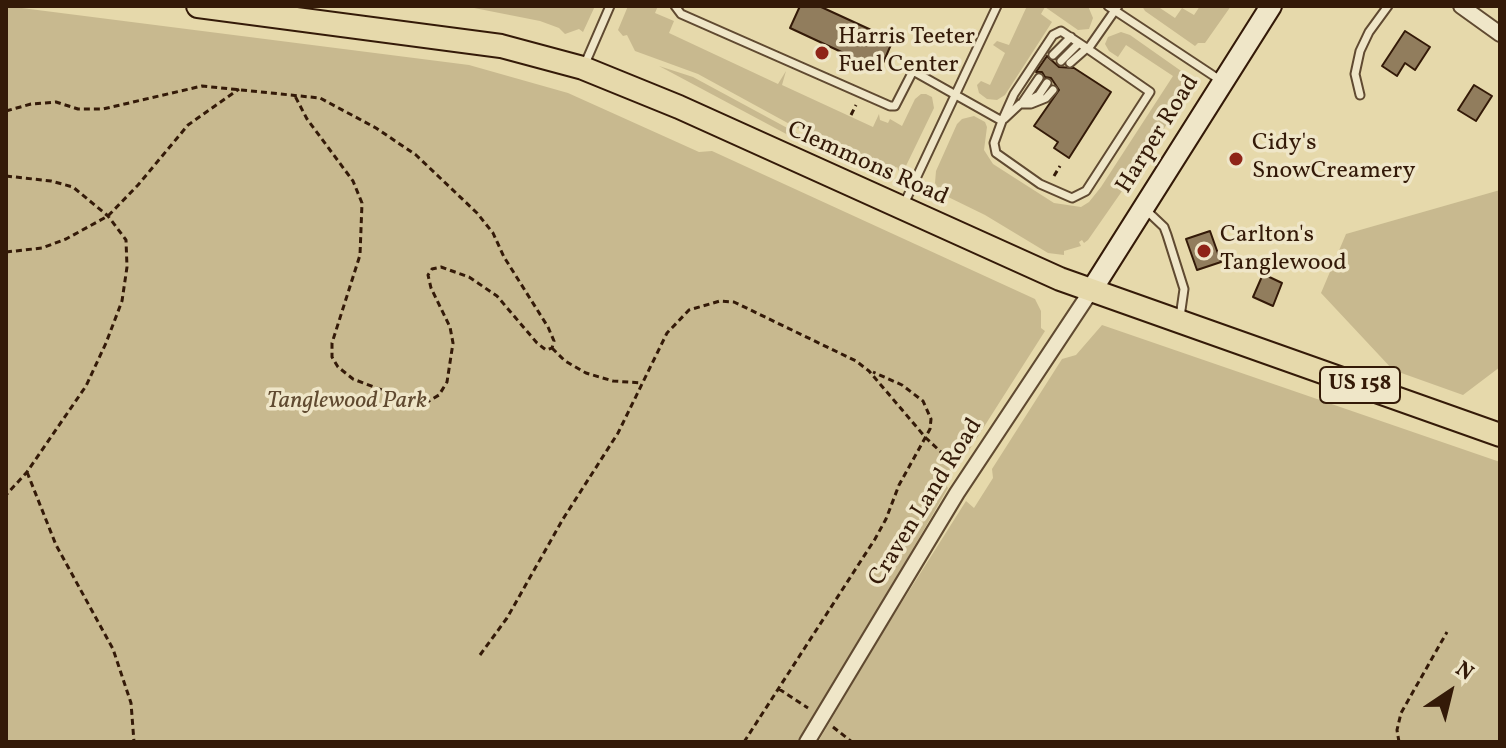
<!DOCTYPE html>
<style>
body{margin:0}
#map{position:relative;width:1506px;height:748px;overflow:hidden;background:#e6d9ab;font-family:Vollkorn,serif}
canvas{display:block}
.frame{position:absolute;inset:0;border:8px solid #341a08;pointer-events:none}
.north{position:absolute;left:1410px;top:652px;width:80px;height:80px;-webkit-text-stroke:6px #efe6c8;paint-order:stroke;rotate:35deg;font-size:22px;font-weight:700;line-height:32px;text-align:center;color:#341a08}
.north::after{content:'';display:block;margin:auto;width:28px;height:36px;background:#341a08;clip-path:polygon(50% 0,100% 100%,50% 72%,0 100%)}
</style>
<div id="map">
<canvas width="1506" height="748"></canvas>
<div class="frame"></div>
<div class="north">N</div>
</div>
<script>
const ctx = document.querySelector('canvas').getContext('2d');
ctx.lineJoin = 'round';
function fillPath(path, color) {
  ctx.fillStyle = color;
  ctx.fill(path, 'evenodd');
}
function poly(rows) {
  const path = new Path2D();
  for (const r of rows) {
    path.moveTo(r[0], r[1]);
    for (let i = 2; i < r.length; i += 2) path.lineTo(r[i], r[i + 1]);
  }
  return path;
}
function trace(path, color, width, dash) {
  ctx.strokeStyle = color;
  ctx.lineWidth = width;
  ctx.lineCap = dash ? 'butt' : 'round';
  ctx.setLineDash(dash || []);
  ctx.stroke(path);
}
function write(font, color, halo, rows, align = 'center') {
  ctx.font = font + ' Vollkorn,serif';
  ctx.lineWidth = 7;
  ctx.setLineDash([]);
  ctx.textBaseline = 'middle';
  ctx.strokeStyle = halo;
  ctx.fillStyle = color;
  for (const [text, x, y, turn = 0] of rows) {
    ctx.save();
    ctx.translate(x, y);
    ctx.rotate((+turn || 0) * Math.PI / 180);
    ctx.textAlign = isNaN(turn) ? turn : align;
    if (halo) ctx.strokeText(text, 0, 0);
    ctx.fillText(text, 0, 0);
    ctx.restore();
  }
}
const green = poly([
 [6,6,469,65,568,93,699,152,712,151,1035,299,1041,311,1041,328,1045,331,966,455,962,454,944,482,948,488,801,742,6,742],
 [464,6,595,6,583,32,579,29,565,34,559,28,540,21],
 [628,6,658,6,655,13,674,21,669,33,778,84,786,71,782,85,873,127,879,114,880,120,888,123,890,119,902,126,915,99,921,94,926,94,932,97,934,108,904,170,899,171,897,167,889,170,795,127,698,74,635,51,627,35,623,36,618,30],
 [1027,6,1088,6,1093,18,1089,29,1078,30,1045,7,1041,14,1052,22,1005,95,997,100,987,99,979,93,977,85,981,81,990,85,1005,53,993,45,997,41,1009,45],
 [1142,6,1157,6,1175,18,1182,8,1194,15,1200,6,1231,6,1205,43,1198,43,1195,46,1145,11],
 [1121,32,1130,35,1184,73,1186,93,1152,148,1088,240,1084,243,1082,240,1079,242,1081,246,1064,251,1064,255,1048,253,985,215,942,194,935,183,936,171,957,124,962,119,974,116,985,122,987,127,984,150,993,164,1054,203,1081,207,1089,202,1101,187,1173,76,1126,45,1118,57,1109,51,1105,44,1108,37],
 [659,66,693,77,791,130,881,171,895,173,892,177,878,176,790,136],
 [1500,190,1500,367,1463,395,1393,370,1321,293,1346,234],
 [1102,325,1500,462,1500,742,818,742,883,632,966,501,974,508,993,478,992,469,1062,359,1076,355]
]);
const building = poly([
 [800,6,819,6,893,40,880,70,790,28,800,6],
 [1405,31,1430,47,1415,70,1405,63,1397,76,1382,66,1405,31],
 [1047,56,1059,67,1074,68,1111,92,1069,158,1054,148,1058,142,1034,126,1059,90,1051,78,1045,77,1042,72,1036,72,1047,56],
 [1474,85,1492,96,1476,121,1458,110,1474,85],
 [1210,231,1221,262,1197,270,1186,239,1210,231],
 [1263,274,1282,283,1273,306,1253,297,1263,274]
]);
const path = poly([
 [6,111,31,104,56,102,78,109,103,109,202,86,320,98,376,128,416,155,477,213,493,233,504,257,548,327,554,341,552,348,546,350,537,343,497,296,469,277,441,267,432,269,428,275,431,288,450,327,453,343,447,382,439,395,429,401,395,395,353,379,338,367,332,357,332,343,360,255,362,203,353,181,307,119,295,96],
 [851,115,856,105],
 [6,176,51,181,73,187,108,216,126,240,127,267,122,301,106,343,86,386,27,472,6,495],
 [1054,176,1060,166],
 [6,252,42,248,66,239,108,216,138,185,188,125,239,89],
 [552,348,565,361,586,373,613,381,642,383],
 [27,472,56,545,113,649,131,703,134,742],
 [480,655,507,618,563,519,618,433,667,333,689,310,720,301,734,302,856,361,869,371,926,438,956,466],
 [779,689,808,708],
 [833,727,852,742],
 [744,742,875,539,886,519,899,485,930,429,931,419,923,401,902,385,873,372],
 [1399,742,1397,730,1401,713,1447,632]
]);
const lane = poly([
 [675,6,681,14,890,106,895,106,913,71,1002,121,994,143,996,153,1040,184,1072,198,1086,191,1150,92,1088,49,1118,6],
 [1108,6,1223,82],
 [1053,55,1071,37],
 [1061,61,1079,43],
 [1070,63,1087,48],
 [584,66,610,6],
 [1360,95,1355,74,1360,51,1369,32,1388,6],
 [1026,102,1039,95,1047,83],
 [1022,103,1039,78],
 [1004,119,1020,104,1031,104,1046,98,1053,90],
 [1002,121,1014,94,1053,35,1061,31,1088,49],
 [904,204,997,6],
 [1145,209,1164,227,1167,235,1184,289,1180,317]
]);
const street = poly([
 [1461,6,1500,34],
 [807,742,957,493,1091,291]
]);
const secondary = poly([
 [1091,291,1271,6]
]);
const primary = poly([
 [198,6,501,46,583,68,679,107,1060,279,1500,435]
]);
const markers = [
 [822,53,8,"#8f2418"],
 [1236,159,8,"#8f2418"],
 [1204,251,8,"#8f2418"]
];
const shields = [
 [1360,385,80]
];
const shieldNames = [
 ["US 158",1360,385]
];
const poiNames = [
 ["Harris Teeter",838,39],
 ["Fuel Center",838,67],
 ["Cidy's",1252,145],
 ["SnowCreamery",1252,173],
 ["Carlton's",1220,237],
 ["Tanglewood",1220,265]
];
const streetNames = [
 ["Harper Road",1159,135,-58],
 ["Clemmons Road",867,165,24],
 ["Craven Land Road",927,503,-58]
];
const parkNames = [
 ["Tanglewood Park",347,403]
];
fillPath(green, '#c8b98f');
fillPath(building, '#917d5d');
trace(building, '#341a08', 2);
trace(lane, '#604a31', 11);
trace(street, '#604a31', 18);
trace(secondary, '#341a08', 24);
trace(primary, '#341a08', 26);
trace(path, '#341a08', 3, [6, 4]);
trace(lane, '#efe6c8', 7);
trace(street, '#efe6c8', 14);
trace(secondary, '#efe6c8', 20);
trace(primary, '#e6d9ab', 22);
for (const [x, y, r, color] of markers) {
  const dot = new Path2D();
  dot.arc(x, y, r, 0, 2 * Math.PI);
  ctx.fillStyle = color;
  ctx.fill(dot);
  trace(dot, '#efe6c8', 3);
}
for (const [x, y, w] of shields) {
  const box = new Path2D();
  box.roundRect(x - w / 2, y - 18, w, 36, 6);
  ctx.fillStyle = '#efe6c8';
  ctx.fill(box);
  trace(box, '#341a08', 2);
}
write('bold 22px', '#341a08', null, shieldNames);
write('24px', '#341a08', '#efe6c8', poiNames, 'left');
write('24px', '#341a08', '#efe6c8', streetNames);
write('italic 24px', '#604a30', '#efe6c8', parkNames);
</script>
